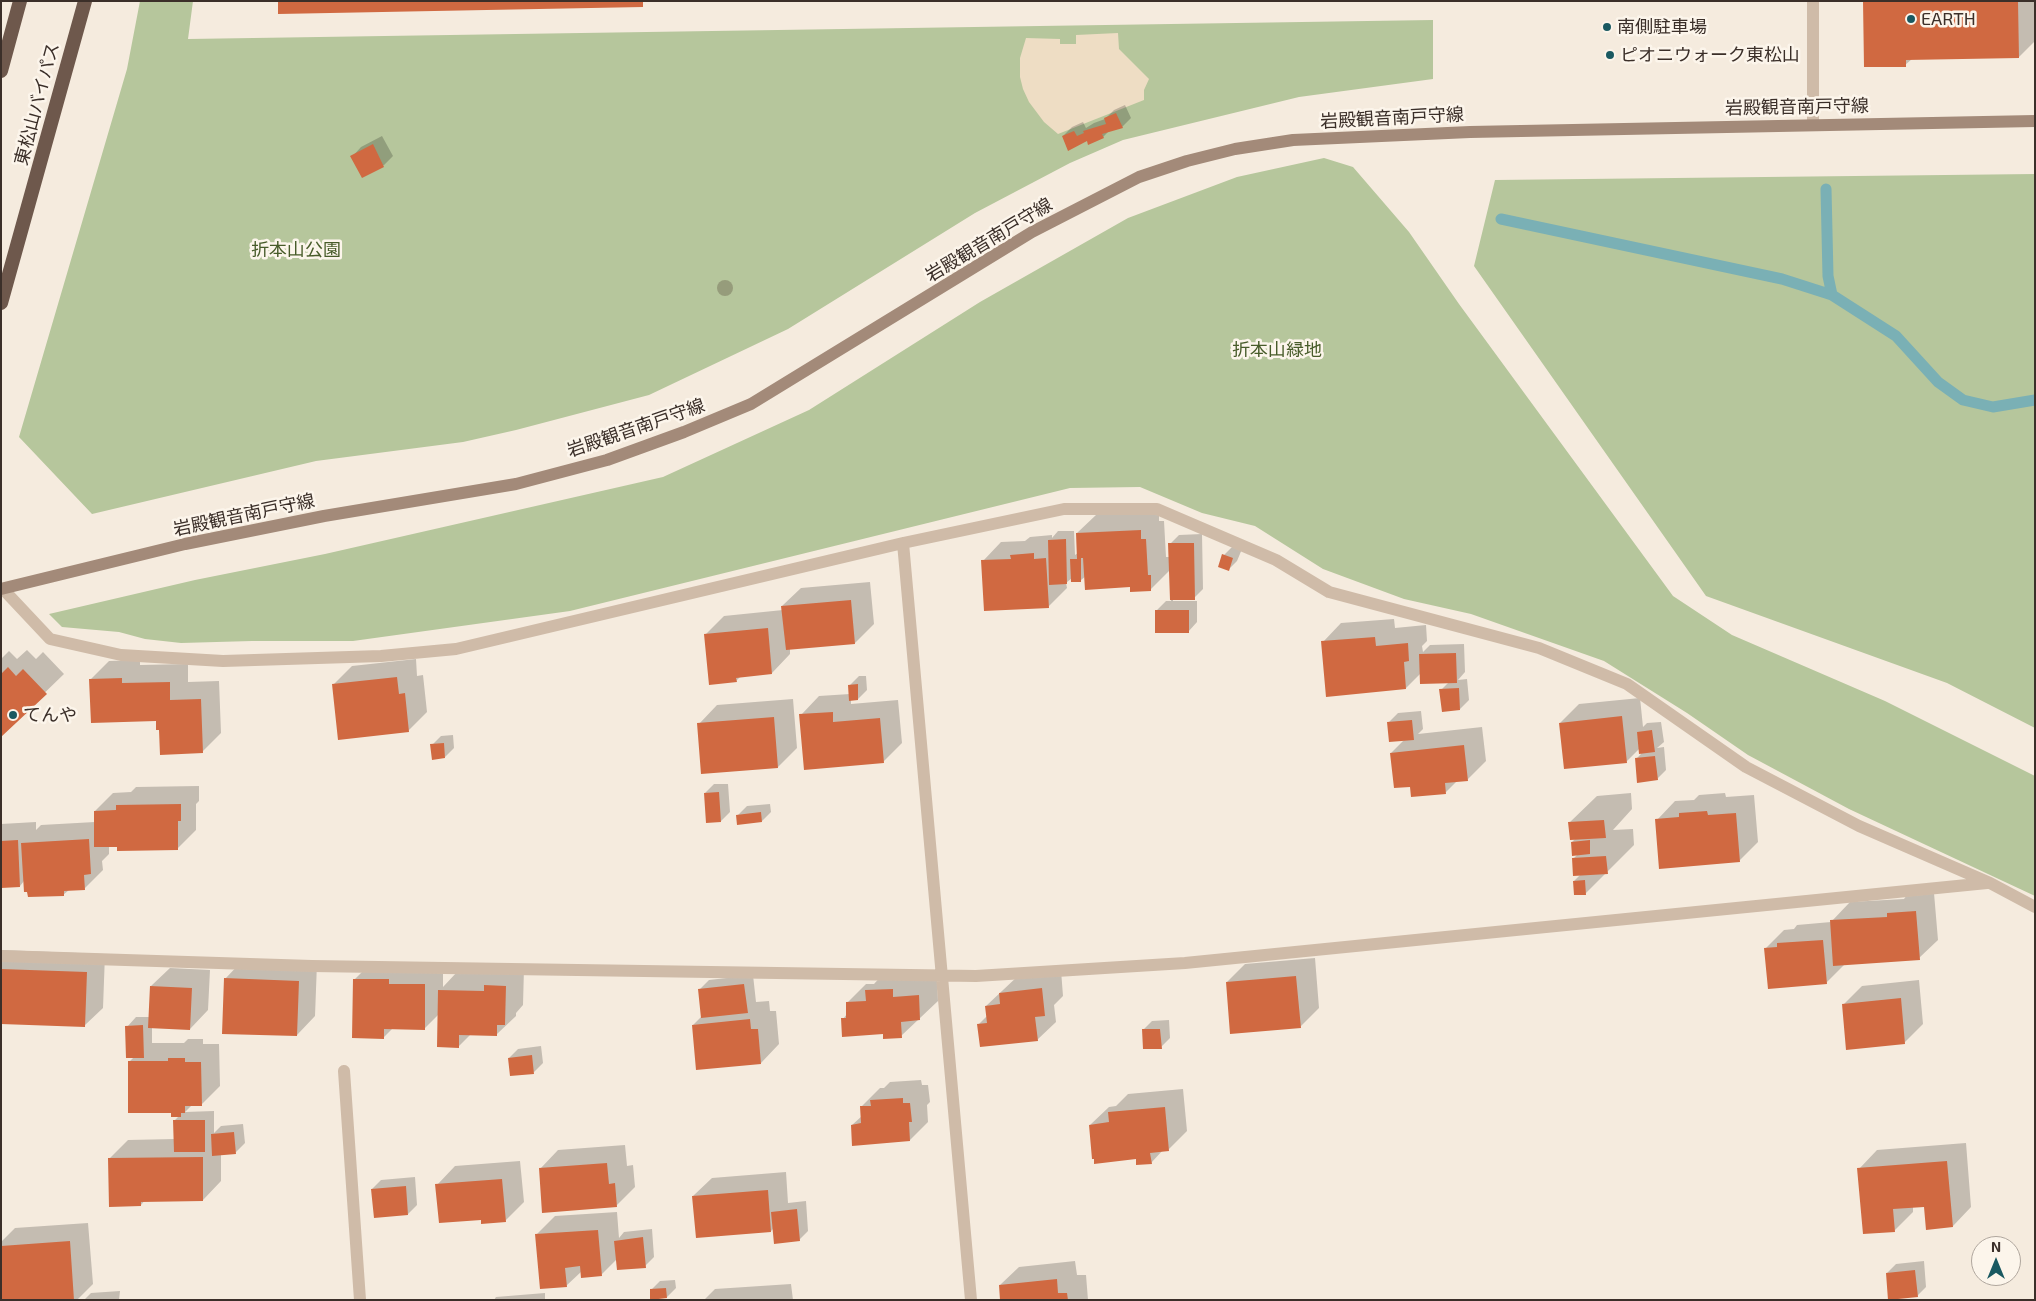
<!DOCTYPE html>
<meta charset="utf-8">
<style>
body{margin:0}
#map{position:relative;width:2036px;height:1301px;overflow:hidden;background:#f5ebde;font-family:"Exo 2",sans-serif}
canvas{display:block}
.frame{position:absolute;inset:0;border:2px solid #3b2f29;pointer-events:none}
.north{position:absolute;left:1971px;top:1236px;width:50px;height:50px;box-sizing:border-box;background:#fcf5eb;border:1px solid #afa69d;border-radius:50%;rotate:0deg;font-size:14px;font-weight:700;line-height:20px;text-align:center;color:#3b2f29}
.north::after{content:'';display:block;margin:auto;width:18px;height:22px;background:#1a5961;clip-path:polygon(50% 0,100% 100%,50% 72%,0 100%)}
</style>
<div id="map">
<canvas width="2036" height="1301"></canvas>
<div class="frame"></div>
<div class="north">N</div>
</div>
<script>
const ctx = document.querySelector('canvas').getContext('2d');
ctx.lineJoin = 'round';
function fillPath(path, color) {
  ctx.fillStyle = color;
  ctx.fill(path, 'evenodd');
}
function poly(rows) {
  const path = new Path2D();
  for (const r of rows) {
    path.moveTo(r[0], r[1]);
    for (let i = 2; i < r.length; i += 2) path.lineTo(r[i], r[i + 1]);
  }
  return path;
}
function trace(path, color, width, dash) {
  ctx.strokeStyle = color;
  ctx.lineWidth = width;
  ctx.lineCap = dash ? 'butt' : 'round';
  ctx.setLineDash(dash || []);
  ctx.stroke(path);
}
function write(font, color, halo, rows, align = 'center') {
  ctx.font = font + ' "Exo 2","Noto Sans JP",sans-serif';
  ctx.lineWidth = 5;
  ctx.setLineDash([]);
  ctx.textBaseline = 'middle';
  ctx.strokeStyle = halo;
  ctx.fillStyle = color;
  for (const [text, x, y, turn = 0] of rows) {
    ctx.save();
    ctx.translate(x, y);
    ctx.rotate((+turn || 0) * Math.PI / 180);
    ctx.textAlign = isNaN(turn) ? turn : align;
    if (halo) ctx.strokeText(text, 0, 0);
    ctx.fillText(text, 0, 0);
    ctx.restore();
  }
}
const green = poly([
 [140,1,193,1,188,39,1433,20,1433,79,1299,97,1123,140,1070,163,975,213,788,329,649,395,516,430,463,442,316,461,92,514,19,437,127,69],
 [1324,158,1353,167,1409,232,1459,304,1673,596,1732,635,1885,701,2035,776,2035,896,1849,809,1748,755,1687,713,1604,661,1471,614,1404,599,1323,569,1255,526,1202,513,1140,487,1070,488,570,611,353,641,252,641,181,643,145,639,119,632,62,627,49,614,195,580,325,554,663,477,809,410,980,302,1128,218,1237,177],
 [2035,174,2035,728,1947,683,1706,596,1474,266,1495,180]
]);
const plaza = poly([
 [1118,33,1119,49,1149,79,1144,90,1144,100,1058,134,1044,122,1029,102,1023,89,1020,77,1020,58,1026,38,1060,39,1060,44,1076,44,1076,35]
]);
const shadow = poly([
 [1864,1,2035,1,2035,41,2019,57,1912,59,1905,65],
 [1125,105,1131,118,1122,127,1109,131,1103,137,1087,139,1063,136,1072,127,1083,122,1086,128,1094,123,1105,119,1114,110],
 [382,136,393,156,384,165,362,176,352,157,361,147],
 [1159,512,1159,521,1164,521,1166,557,1170,557,1170,544,1179,535,1202,534,1203,589,1194,598,1173,599,1173,601,1197,601,1197,622,1188,632,1157,610,1166,601,1171,601,1170,570,1151,589,1086,576,1081,580,1072,578,1066,583,1067,588,1048,607,983,561,1001,542,1025,541,1030,537,1052,535,1052,538,1058,531,1074,531,1075,555,1078,553,1077,533,1096,515],
 [1233,546,1242,549,1237,561,1228,570,1224,555],
 [870,582,874,624,855,643,790,649,790,654,772,673,741,676,736,681,705,635,724,616,783,610,782,606,801,588],
 [1394,619,1395,628,1426,625,1427,641,1422,646,1423,652,1430,645,1464,644,1465,672,1458,680,1467,679,1469,700,1460,709,1441,690,1449,682,1421,673,1406,688,1323,642,1341,623],
 [27,650,36,659,43,652,64,674,1,735,1,659,9,651,17,659],
 [416,659,417,676,423,675,427,712,408,731,333,685,352,666],
 [140,660,140,665,188,664,188,682,219,681,221,733,202,752,160,729,157,720,91,679,109,661],
 [859,676,866,676,867,690,858,699,851,699,851,704,898,700,902,743,883,762,801,715,819,696,850,694,850,685],
 [1640,698,1643,727,1647,723,1661,722,1664,742,1657,748,1664,747,1666,770,1657,779,1636,759,1641,754,1640,748,1626,762,1560,723,1579,704],
 [793,699,797,748,778,767,702,773,699,724,717,705],
 [1421,711,1423,729,1418,734,1482,727,1486,761,1467,780,1457,781,1446,792,1411,785,1391,753,1405,739,1389,722,1398,713],
 [453,735,454,748,445,757,432,745,441,736],
 [714,784,728,784,730,812,721,821,705,793],
 [199,786,199,801,196,804,196,830,177,849,109,846,109,854,102,861,103,870,84,889,69,890,63,895,24,881,20,886,1,887,1,824,36,822,36,830,41,825,95,822,95,811,113,793,131,792,136,787],
 [1631,793,1632,809,1613,830,1633,829,1634,845,1585,894,1574,881,1581,874,1573,859,1578,854,1572,842,1575,839,1569,823,1597,796],
 [1725,793,1726,797,1754,795,1758,842,1739,861,1657,820,1675,801,1694,800,1699,795],
 [770,804,771,812,762,821,738,815,747,806],
 [1934,893,1938,940,1919,958,1845,964,1826,983,1766,948,1784,930,1794,929,1797,925,1831,922,1850,902,1904,899,1907,895],
 [1,950,105,954,103,1008,84,1026,1,1023],
 [1315,958,1319,1008,1300,1027,1227,982,1245,964],
 [243,960,317,963,315,1016,297,1035,225,979],
 [373,961,443,966,443,987,457,972,524,968,523,1005,516,1013,516,1016,497,1034,471,1034,458,1047,439,1014,424,1029,393,1028,383,1038,354,980],
 [170,968,210,970,208,1010,190,1029,152,1027,152,1043,184,1043,188,1039,203,1039,203,1044,219,1044,220,1086,201,1105,192,1105,185,1112,214,1111,214,1133,221,1126,243,1124,245,1143,236,1152,221,1154,221,1181,203,1200,145,1200,141,1205,109,1159,128,1140,175,1139,174,1121,179,1116,172,1112,129,1062,134,1057,127,1027,136,1017,149,1017,151,986],
 [1061,970,1063,996,1054,1005,1056,1022,1037,1040,979,1024,987,1016,986,1006,1019,975],
 [885,972,937,977,938,1001,901,1036,884,1033,843,1019,847,1014,847,1003,866,984,874,984],
 [753,975,756,1002,769,1001,770,1011,776,1011,779,1044,761,1063,693,1025,702,1016,700,989,709,980],
 [1919,980,1923,1024,1904,1043,1844,1004,1862,986],
 [1169,1020,1170,1038,1161,1047,1143,1030,1152,1021],
 [541,1046,543,1063,534,1072,509,1058,518,1049],
 [921,1080,922,1085,928,1085,930,1102,927,1105,928,1122,910,1140,852,1125,862,1116,861,1107,880,1088,884,1088,890,1082],
 [1183,1089,1187,1131,1168,1150,1163,1150,1151,1163,1137,1158,1090,1125,1109,1107,1116,1106,1128,1094],
 [1966,1143,1971,1207,1953,1226,1925,1205,1913,1206,1913,1212,1894,1231,1859,1169,1877,1150],
 [625,1145,627,1166,633,1165,635,1187,616,1206,540,1169,558,1150],
 [520,1161,524,1202,505,1221,437,1185,455,1166],
 [786,1172,788,1203,806,1201,808,1231,799,1240,774,1228,771,1231,693,1196,712,1178],
 [415,1177,417,1205,408,1214,372,1189,381,1180],
 [617,1212,619,1238,624,1232,652,1229,654,1257,645,1266,617,1259,601,1275,582,1271,566,1286,536,1235,555,1216],
 [88,1223,93,1284,77,1300,1,1300,1,1242,15,1228],
 [1075,1261,1077,1275,1086,1275,1088,1300,1001,1300,1000,1285,1019,1267],
 [1924,1261,1926,1287,1917,1296,1887,1273,1896,1264],
 [675,1280,676,1288,667,1297,651,1290,660,1281],
 [791,1284,793,1300,704,1300,715,1289],
 [120,1291,119,1300,84,1300,91,1293],
 [545,1293,545,1300,494,1300,496,1297]
]);
const stream = poly([
 [1826,189,1828,276,1832,295],
 [1501,219,1782,279,1832,295,1896,336,1938,382,1963,400,1993,407,2035,400]
]);
const building = poly([
 [278,1,643,1,643,7,278,14],
 [1863,1,2018,1,2019,58,1906,60,1906,67,1864,67],
 [1116,113,1123,128,1102,134,1104,138,1088,145,1087,141,1068,151,1062,136,1074,131,1077,136,1084,133,1083,131,1106,124,1104,118],
 [373,144,384,167,362,178,350,156],
 [1141,530,1141,539,1146,539,1148,575,1151,575,1151,591,1130,592,1130,587,1085,590,1083,558,1081,558,1081,582,1071,582,1070,559,1077,559,1076,533],
 [1066,539,1067,584,1049,585,1048,540],
 [1168,543,1194,543,1195,600,1170,600],
 [1034,553,1034,559,1046,558,1049,608,984,611,981,560,1011,559,1010,555],
 [1222,554,1233,558,1229,571,1218,567],
 [851,600,855,644,786,650,781,606],
 [1155,610,1189,610,1189,633,1155,633],
 [768,628,772,674,736,678,737,682,709,685,704,634],
 [1375,637,1376,646,1408,643,1409,661,1404,662,1406,689,1326,697,1321,641],
 [1456,653,1457,683,1420,684,1419,654],
 [8,667,16,676,23,669,47,694,1,737,1,674],
 [397,677,399,694,405,693,409,732,338,740,332,684],
 [122,678,122,683,170,682,170,700,201,699,203,753,160,755,159,730,156,730,156,721,91,723,89,679],
 [858,684,858,700,849,701,848,685],
 [1459,688,1460,710,1442,712,1439,689],
 [833,712,833,722,880,718,884,763,804,770,799,714],
 [1622,716,1627,763,1564,769,1559,723],
 [774,717,778,768,701,774,697,723],
 [1412,720,1414,740,1389,742,1387,722],
 [1652,730,1655,752,1639,754,1637,732],
 [444,743,445,758,432,760,430,744],
 [1464,745,1468,781,1445,783,1446,794,1411,797,1410,787,1394,788,1390,753],
 [1655,756,1658,780,1637,783,1635,758],
 [719,792,721,822,706,823,704,793],
 [181,804,181,821,178,821,178,850,117,851,117,847,94,847,94,811,116,810,116,805],
 [1707,811,1708,815,1736,813,1740,862,1659,869,1655,819,1679,817,1679,813],
 [761,812,762,822,737,825,736,815],
 [1604,820,1606,838,1570,840,1568,822],
 [89,839,91,874,84,875,85,890,64,891,64,896,28,897,27,892,24,892,21,843],
 [18,840,20,887,1,888,1,841],
 [1590,840,1590,854,1572,856,1571,842],
 [1606,856,1608,874,1573,876,1572,858],
 [1585,880,1586,895,1574,895,1573,881],
 [1916,911,1920,960,1833,966,1830,920,1887,917,1887,913],
 [1823,940,1827,984,1768,989,1764,948,1777,947,1777,943],
 [1,969,87,972,85,1027,1,1024],
 [1296,976,1301,1028,1230,1034,1226,982],
 [224,978,299,981,297,1036,222,1034],
 [353,979,389,979,389,984,425,984,425,1030,384,1029,384,1039,352,1038],
 [744,984,748,1013,701,1018,698,989],
 [484,985,506,986,505,1025,497,1025,497,1036,459,1035,459,1048,437,1047,438,990,484,991],
 [150,986,192,988,190,1030,148,1028],
 [1042,988,1045,1016,1035,1017,1038,1041,980,1047,977,1024,987,1023,985,1006,1000,1004,999,993],
 [893,989,893,997,919,995,920,1020,901,1022,902,1038,883,1039,883,1034,842,1037,841,1018,846,1018,846,1002,866,1001,865,990],
 [1901,998,1905,1044,1846,1050,1842,1004],
 [750,1019,751,1029,758,1029,761,1064,696,1070,692,1025],
 [143,1025,144,1058,126,1058,125,1026],
 [1142,1029,1160,1029,1162,1049,1143,1049],
 [532,1055,534,1074,510,1076,508,1058],
 [168,1058,185,1058,185,1062,201,1062,202,1106,185,1106,185,1113,181,1113,181,1117,171,1117,171,1113,128,1113,128,1061,168,1061],
 [903,1098,903,1103,910,1103,912,1122,909,1122,910,1141,852,1146,851,1125,861,1123,860,1106,871,1106,870,1100],
 [1165,1107,1169,1151,1150,1153,1152,1164,1136,1165,1136,1159,1094,1164,1094,1159,1092,1159,1089,1125,1109,1122,1108,1112],
 [173,1120,205,1120,205,1152,174,1152],
 [234,1132,236,1154,212,1156,211,1134],
 [203,1157,203,1201,141,1202,141,1206,109,1207,108,1158],
 [1947,1161,1953,1227,1926,1230,1924,1207,1893,1209,1895,1232,1863,1234,1857,1168],
 [607,1163,609,1184,615,1183,617,1207,542,1213,539,1168],
 [502,1179,506,1222,481,1224,481,1220,439,1223,435,1184],
 [406,1186,408,1215,374,1218,371,1189],
 [768,1190,771,1232,696,1238,692,1196],
 [797,1209,800,1241,774,1244,771,1212],
 [598,1230,602,1276,581,1278,580,1266,565,1268,567,1287,540,1289,535,1234],
 [643,1237,646,1268,617,1270,614,1241],
 [70,1241,74,1300,1,1300,1,1246],
 [1915,1270,1918,1297,1888,1300,1886,1273],
 [1057,1279,1058,1293,1067,1293,1068,1300,1000,1300,999,1285],
 [666,1288,667,1298,650,1300,650,1289]
]);
const service = poly([
 [344,1071,360,1300]
]);
const minor = poly([
 [1813,1,1813,124],
 [903,543,971,1300],
 [3,589,50,639,121,655,223,661,381,656,456,649,903,543,1064,509,1157,509,1276,560,1329,592,1539,648,1627,684,1746,767,1859,826,1990,883,2035,907],
 [1,956,312,966,976,976,1185,963,1987,883]
]);
const secondary = poly([
 [1,589,185,544,324,516,516,484,607,460,684,432,751,404,1032,232,1139,177,1187,161,1235,149,1293,140,1470,132,2035,121]
]);
const trunk = poly([
 [1,71,20,1],
 [1,303,85,1]
]);
const trees = [
 [725,288]
];
const markers = [
 [1911,19,5,"#1a5961"],
 [1607,27,5,"#1a5961"],
 [1610,55,5,"#1a5961"],
 [13,715,5,"#1a5961"]
];
const poiNames = [
 ["EARTH",1921,19],
 ["南側駐車場",1617,27],
 ["ピオニウォーク東松山",1620,55],
 ["てんや",23,715]
];
const streetNames = [
 ["東松山バイパス",37,104,-75],
 ["岩殿観音南戸守線",1797,107,-1],
 ["岩殿観音南戸守線",1392,118,-3],
 ["岩殿観音南戸守線",989,240,-31],
 ["岩殿観音南戸守線",636,428,-19],
 ["岩殿観音南戸守線",244,515,-12]
];
const parkNames = [
 ["折本山公園",296,250],
 ["折本山緑地",1277,350]
];
fillPath(green, '#b6c69c');
fillPath(plaza, '#eeddc4');
fillPath(shadow, '#0003');
trace(stream, '#7ab0b5', 11);
fillPath(building, '#d06941');
trace(service, '#cfbba8', 12);
trace(minor, '#cfbba8', 12);
trace(secondary, '#a38a79', 12);
trace(trunk, '#6e584c', 14);
ctx.fillStyle = '#969c7b';
for (const [x, y] of trees) {
  ctx.beginPath();
  ctx.arc(x, y, 8, 0, 2 * Math.PI);
  ctx.fill();
}
for (const [x, y, r, color] of markers) {
  const dot = new Path2D();
  dot.arc(x, y, r, 0, 2 * Math.PI);
  ctx.fillStyle = color;
  ctx.fill(dot);
  trace(dot, '#fcf5eb', 2);
}
write('18px', '#3b2f29', '#fcf5eb', poiNames, 'left');
write('18px', '#3b2f29', '#fcf5eb', streetNames);
write('18px', '#485c2a', '#fcf5eb', parkNames);
</script>
